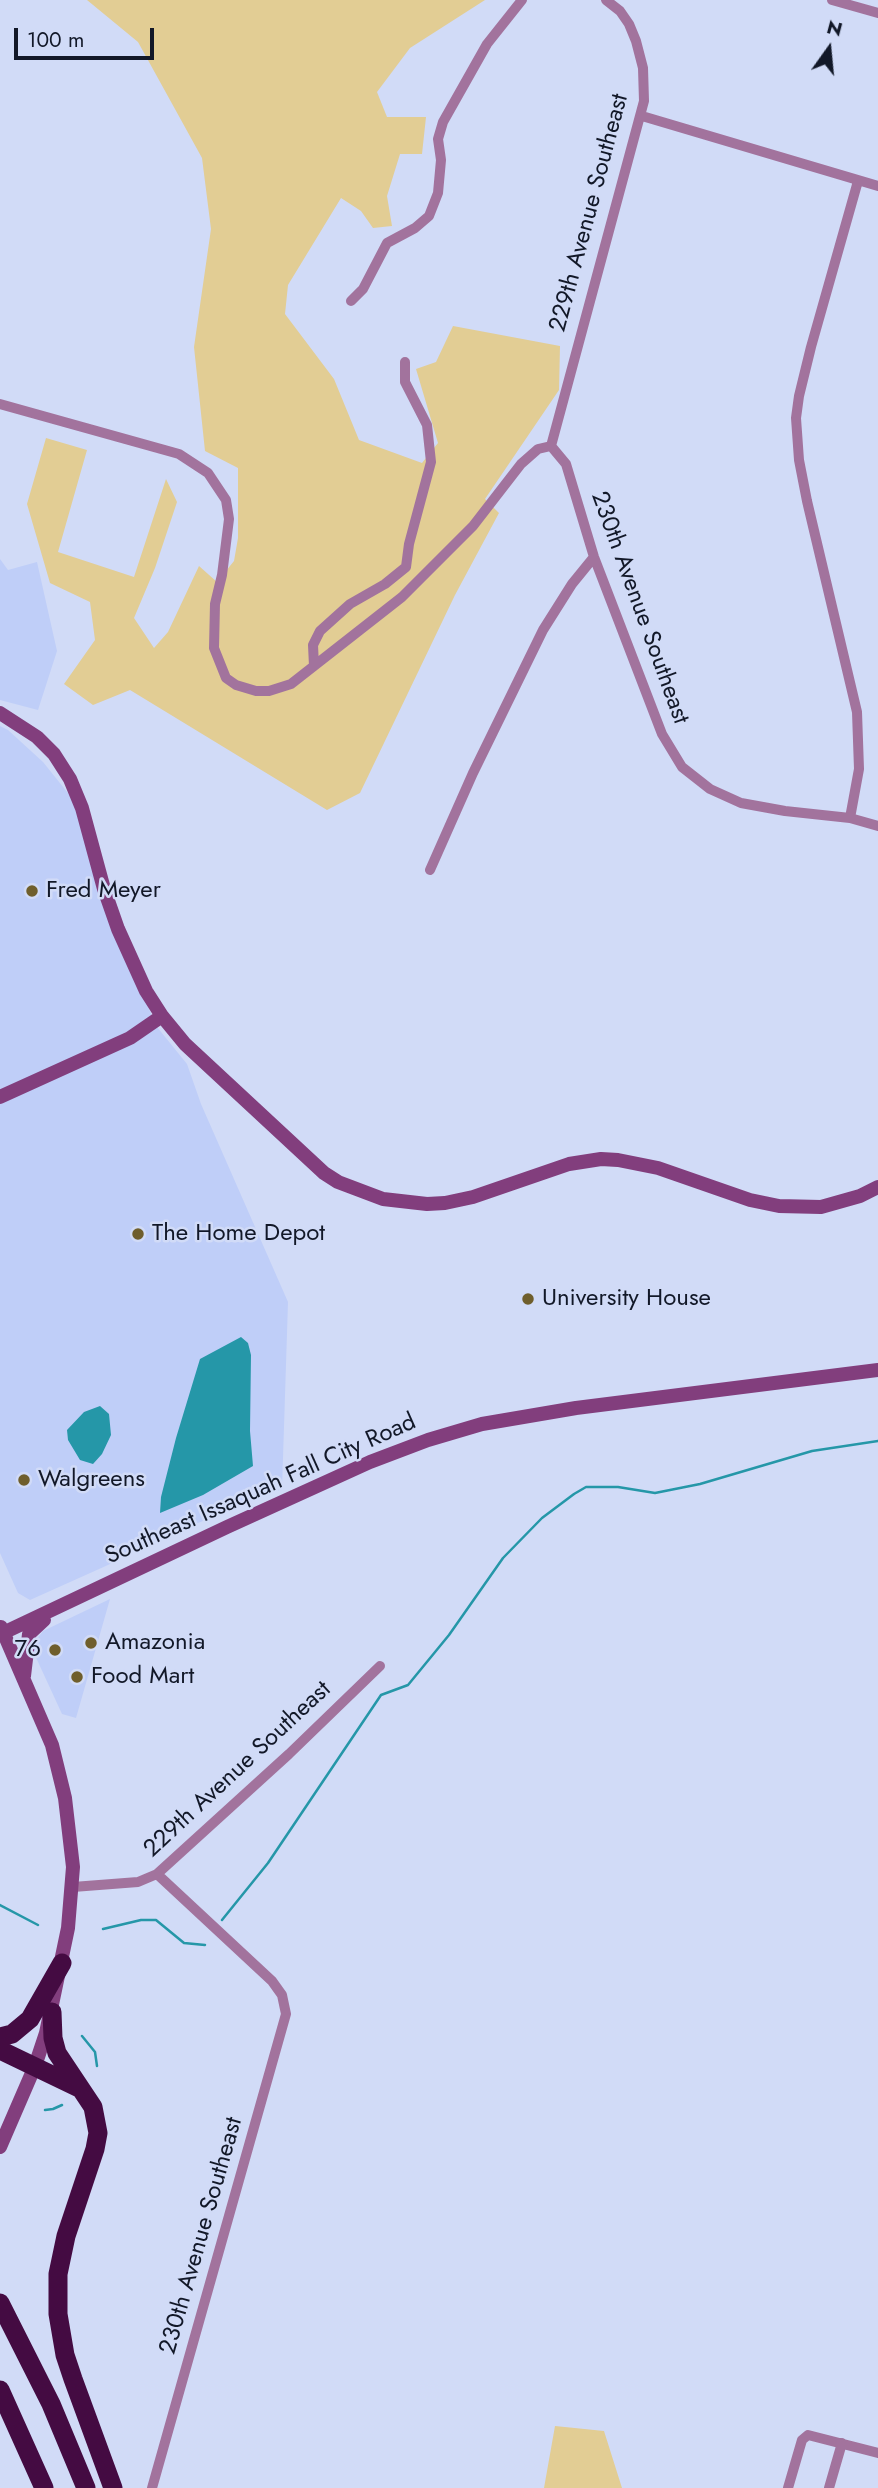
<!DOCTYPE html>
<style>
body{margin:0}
#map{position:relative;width:878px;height:2488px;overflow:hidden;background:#d1dbf7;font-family:Jost,sans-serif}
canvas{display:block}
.north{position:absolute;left:794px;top:14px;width:70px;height:70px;-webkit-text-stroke:5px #d1dbf7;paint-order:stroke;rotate:15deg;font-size:19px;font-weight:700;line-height:28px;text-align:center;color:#121828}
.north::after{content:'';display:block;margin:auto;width:24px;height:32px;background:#121828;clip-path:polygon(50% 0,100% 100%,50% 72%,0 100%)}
.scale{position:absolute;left:14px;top:28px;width:140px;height:32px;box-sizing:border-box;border:4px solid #121828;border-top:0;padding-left:9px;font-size:21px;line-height:24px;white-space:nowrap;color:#121828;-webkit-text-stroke:5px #d1dbf7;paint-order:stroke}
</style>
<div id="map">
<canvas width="878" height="2488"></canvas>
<div class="north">N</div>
<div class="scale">100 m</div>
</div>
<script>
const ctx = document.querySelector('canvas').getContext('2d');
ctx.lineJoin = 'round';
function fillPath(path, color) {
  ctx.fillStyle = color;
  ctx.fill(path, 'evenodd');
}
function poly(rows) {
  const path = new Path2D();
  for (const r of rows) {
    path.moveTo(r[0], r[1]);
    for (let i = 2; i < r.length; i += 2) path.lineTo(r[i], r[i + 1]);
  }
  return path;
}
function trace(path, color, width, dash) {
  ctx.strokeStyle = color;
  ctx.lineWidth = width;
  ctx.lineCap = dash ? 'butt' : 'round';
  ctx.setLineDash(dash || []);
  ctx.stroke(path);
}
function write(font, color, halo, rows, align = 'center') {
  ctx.font = font + ' Jost,sans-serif';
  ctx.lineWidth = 5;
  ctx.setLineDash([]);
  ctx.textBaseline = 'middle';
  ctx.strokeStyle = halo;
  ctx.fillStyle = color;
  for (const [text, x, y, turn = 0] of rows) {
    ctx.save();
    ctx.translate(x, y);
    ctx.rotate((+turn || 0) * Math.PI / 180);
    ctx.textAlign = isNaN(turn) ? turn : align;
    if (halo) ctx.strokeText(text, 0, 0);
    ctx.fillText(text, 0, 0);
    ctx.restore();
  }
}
const built = poly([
 [0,559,8,570,37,562,57,651,38,710,0,700],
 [0,726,8,730,43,762,80,808,111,922,157,1027,187,1064,201,1104,288,1302,282,1489,156,1540,108,1565,30,1600,18,1593,0,1553],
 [110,1599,76,1718,62,1714,33,1651,36,1640,43,1631]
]);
const green = poly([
 [87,0,485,0,410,48,377,92,387,117,426,117,422,154,400,154,387,196,392,226,373,228,361,211,341,198,288,285,285,314,334,379,359,440,422,463,438,443,416,369,436,362,453,326,560,346,559,390,485,499,499,513,455,595,360,793,327,810,130,690,93,705,64,684,95,640,90,602,50,583,27,504,46,438,87,450,58,552,134,577,166,479,177,502,155,568,134,618,154,648,168,632,199,566,217,582,234,561,238,538,238,468,205,451,194,347,211,229,202,158,138,42],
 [555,2426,604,2431,622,2488,544,2488]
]);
const water = poly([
 [241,1337,248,1343,251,1355,250,1431,253,1466,203,1495,160,1513,161,1497,176,1438,200,1359],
 [100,1406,109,1414,111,1435,102,1454,93,1464,80,1460,68,1440,67,1430,84,1412]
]);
const stream = poly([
 [0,1905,38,1925],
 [222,1920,268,1863,381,1695,408,1685,449,1635,503,1558,542,1518,574,1494,586,1487,618,1487,655,1493,700,1484,812,1451,878,1441],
 [103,1929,141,1920,156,1920,184,1943,205,1945],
 [82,2036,95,2052,97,2066],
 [45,2110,53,2109,62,2105]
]);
const street = poly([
 [832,0,878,13],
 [642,116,878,186],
 [351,301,363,289,387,243,415,228,429,216,438,193,441,160,438,139,443,122,487,44,522,0],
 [0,404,179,454,208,473,226,500,229,519,222,575,215,604,214,648,226,678,236,685,256,691,269,691,291,684,402,597,473,526,521,464,538,449,551,446],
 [551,446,566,464,594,557,662,734,682,767,710,789,741,803,785,811,850,818,878,826],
 [551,446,644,101,643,68,636,41,629,24,620,11,606,0],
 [314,666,313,645,320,631,350,604,385,584,406,567,409,544,431,462,427,425,405,382,405,362],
 [850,818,859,769,857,712,807,501,799,460,796,418,799,396,811,347,858,181],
 [430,870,473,773,543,630,572,584,594,557],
 [73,1887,138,1882,157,1874,289,1754,380,1666],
 [152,2488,286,2014,282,1995,272,1981,157,1874],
 [788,2488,802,2440,808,2435,878,2453],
 [829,2488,842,2443]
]);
const secondary = poly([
 [0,713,37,737,54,754,70,779,82,808,104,889,118,929,146,991,162,1016,185,1044,324,1173,338,1182,383,1199,427,1204,445,1203,473,1197,569,1164,601,1159,618,1160,658,1168,750,1200,779,1206,821,1207,860,1196,878,1187],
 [0,1097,130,1038,162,1016],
 [3,1633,227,1527,370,1462,428,1440,482,1424,576,1408,878,1370],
 [24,1676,29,1634,44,1620],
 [0,2147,35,2066,46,2033,68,1928,73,1867,65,1798,52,1745,1,1627]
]);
const highway = poly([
 [52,2012,53,2038,57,2053,93,2107,98,2133,95,2149,66,2236,58,2274,58,2314,65,2355,73,2379,113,2488],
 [0,2037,12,2034,30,2019,62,1963],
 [0,2050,79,2088],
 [0,2303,51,2404,86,2488],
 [0,2390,44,2488]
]);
const markers = [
 [32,891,7,"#6f5e2c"],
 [138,1234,7,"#6f5e2c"],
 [528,1299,7,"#6f5e2c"],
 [24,1480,7,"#6f5e2c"],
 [91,1643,7,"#6f5e2c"],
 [55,1650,7,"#6f5e2c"],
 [77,1677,7,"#6f5e2c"]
];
const streetNames = [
 ["229th Avenue Southeast",590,213,-75],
 ["230th Avenue Southeast",639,608,70],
 ["Southeast Issaquah Fall City Road",261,1490,-24],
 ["229th Avenue Southeast",238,1770,-43],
 ["230th Avenue Southeast",202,2236,-74]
];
const poiNames = [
 ["Fred Meyer",46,891],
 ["The Home Depot",152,1234],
 ["University House",542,1299],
 ["Walgreens",38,1480],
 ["Amazonia",105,1643],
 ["76",41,1650,"right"],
 ["Food Mart",91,1677]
];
fillPath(built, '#bfcef8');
fillPath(green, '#e2cd94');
fillPath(water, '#2597a8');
trace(stream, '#2597a8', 2.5);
trace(street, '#a2739d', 10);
trace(secondary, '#823e7d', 14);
trace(highway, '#440b42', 19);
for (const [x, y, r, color] of markers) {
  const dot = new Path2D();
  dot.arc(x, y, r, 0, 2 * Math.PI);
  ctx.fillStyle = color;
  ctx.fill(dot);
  trace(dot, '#d1dbf7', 2.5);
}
write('24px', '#121828', '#d1dbf7', streetNames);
write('24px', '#121828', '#d1dbf7', poiNames, 'left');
</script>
